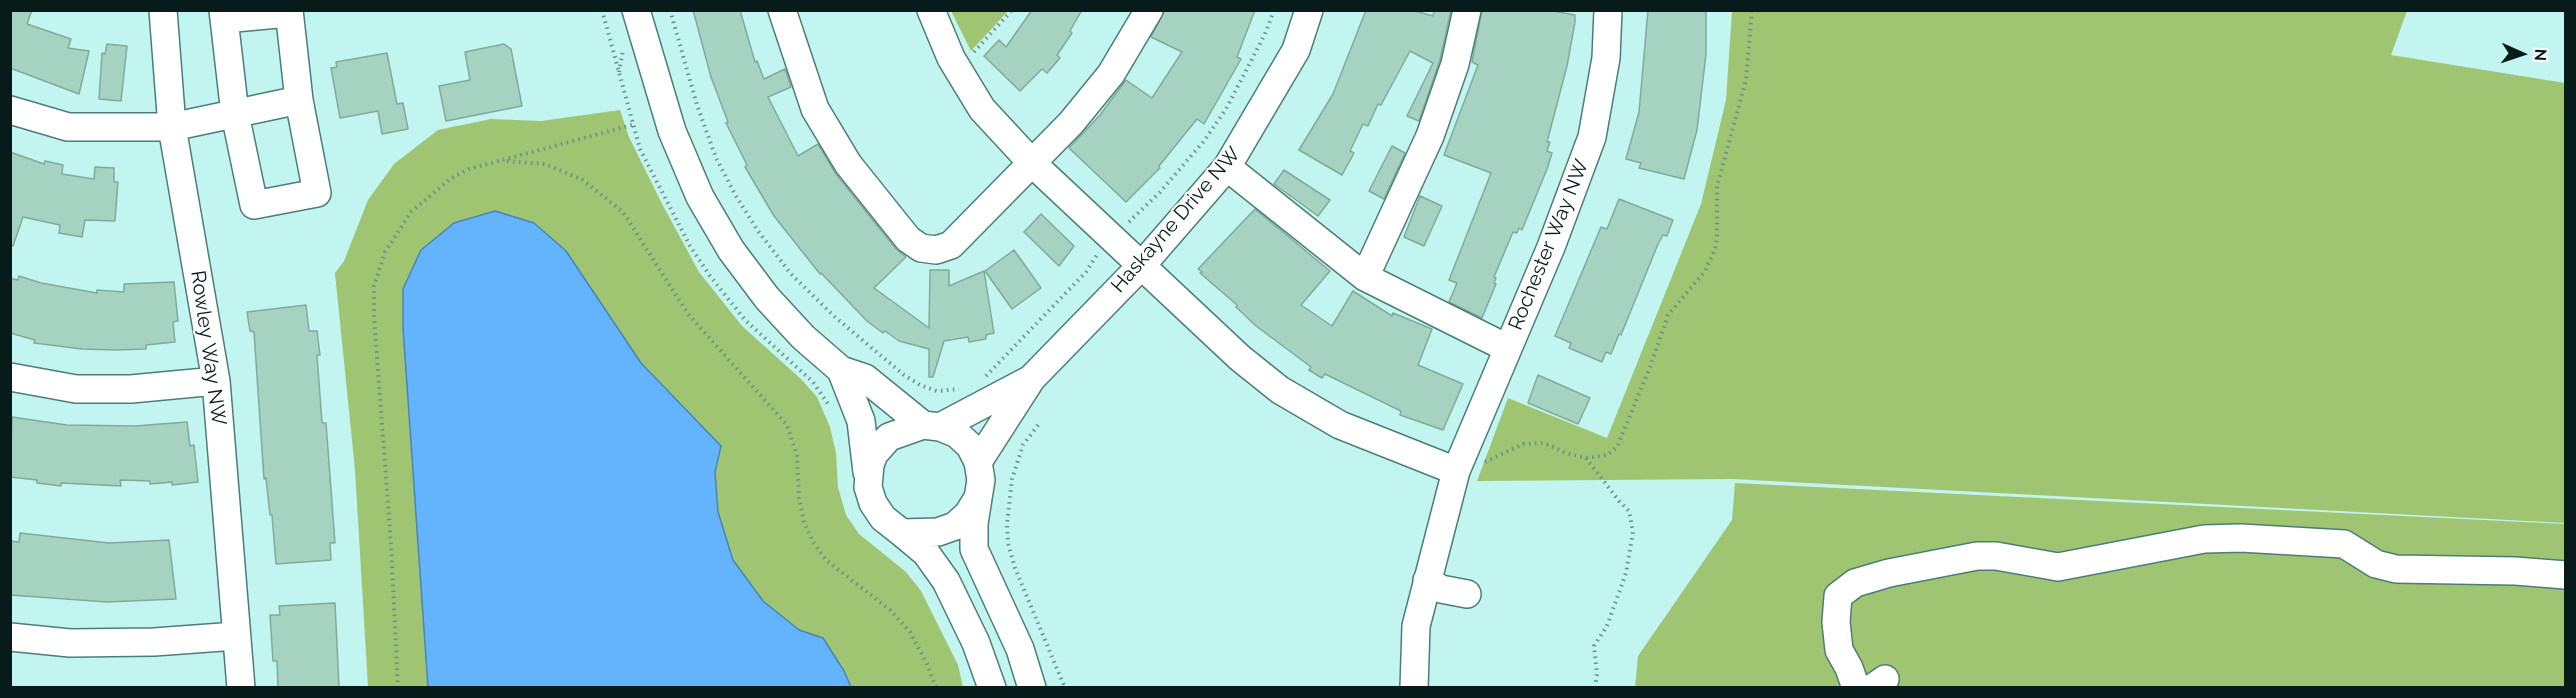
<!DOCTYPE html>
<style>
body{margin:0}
#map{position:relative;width:2576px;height:698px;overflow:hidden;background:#c2f5f0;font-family:Raleway,sans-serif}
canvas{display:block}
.frame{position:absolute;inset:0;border:12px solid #071b1a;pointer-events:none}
.north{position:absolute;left:2492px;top:24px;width:60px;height:60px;-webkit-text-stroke:4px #fff;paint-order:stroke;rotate:93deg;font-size:16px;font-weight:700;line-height:24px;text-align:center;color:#071b1a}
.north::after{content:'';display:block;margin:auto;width:21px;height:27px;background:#071b1a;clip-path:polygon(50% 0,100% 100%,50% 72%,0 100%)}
</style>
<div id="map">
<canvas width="2576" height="698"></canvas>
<div class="frame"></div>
<div class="north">N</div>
</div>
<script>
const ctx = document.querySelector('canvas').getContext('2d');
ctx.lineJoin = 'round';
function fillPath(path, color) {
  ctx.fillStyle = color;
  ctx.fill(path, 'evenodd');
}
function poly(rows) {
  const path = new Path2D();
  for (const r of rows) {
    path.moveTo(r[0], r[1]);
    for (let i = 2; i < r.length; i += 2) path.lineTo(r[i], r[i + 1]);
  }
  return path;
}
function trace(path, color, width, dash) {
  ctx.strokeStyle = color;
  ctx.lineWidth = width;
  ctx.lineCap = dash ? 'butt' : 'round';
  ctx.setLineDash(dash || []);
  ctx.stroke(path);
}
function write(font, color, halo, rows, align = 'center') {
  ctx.font = font + ' Raleway,sans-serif';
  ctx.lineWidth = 4.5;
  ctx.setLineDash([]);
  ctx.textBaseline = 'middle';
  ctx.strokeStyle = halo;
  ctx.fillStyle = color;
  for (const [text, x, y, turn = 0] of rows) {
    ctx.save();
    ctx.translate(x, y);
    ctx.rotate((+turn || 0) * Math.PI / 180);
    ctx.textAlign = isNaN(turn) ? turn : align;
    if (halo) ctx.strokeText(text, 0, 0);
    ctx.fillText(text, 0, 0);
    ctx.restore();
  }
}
const green = poly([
 [951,11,1008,11,971,51],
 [1732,11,2407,11,2391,55,2565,83,2565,523,1733,479,1477,481,1508,398,1607,438,1701,204,1726,100],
 [620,110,629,137,661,202,699,272,742,326,801,379,817,397,830,427,836,453,838,487,846,515,859,534,906,572,921,591,958,665,963,687,368,687,355,470,335,273,344,261,368,200,394,164,438,130,491,119,541,121],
 [1735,483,2565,524,2565,687,1635,688,1638,656,1732,520]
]);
const water = poly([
 [495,211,534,223,566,251,641,363,721,446,715,472,718,512,733,560,763,601,799,630,823,638,844,671,851,687,428,687,403,328,403,289,421,250,454,223,495,211]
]);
const building = poly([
 [10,10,32,10,27,24,71,39,68,48,89,51,79,94,10,68,10,10],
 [693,10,740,10,755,62,757,61,764,79,785,69,791,87,768,97,798,156,818,144,836,174,896,249,906,257,874,288,929,328,930,270,949,270,949,286,984,271,994,333,986,335,986,339,969,342,968,337,944,341,933,377,929,377,929,349,899,341,885,331,883,333,867,321,821,273,820,274,774,216,745,167,747,165,726,123,728,122,711,77,693,10],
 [1032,10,1082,10,1070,31,1072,33,1057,55,1060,58,1047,73,1042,69,1020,91,984,56,999,40,1006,47,1032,10],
 [1165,10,1255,10,1237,57,1241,59,1204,124,1197,119,1159,166,1160,168,1126,202,1069,148,1100,115,1126,80,1152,98,1182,52,1151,37,1165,10],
 [1366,10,1411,10,1433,16,1434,10,1451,10,1440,60,1419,121,1407,116,1433,63,1410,51,1381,105,1378,104,1368,126,1363,124,1350,151,1354,153,1342,175,1299,150,1333,94,1366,10],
 [1482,10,1548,10,1575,15,1575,22,1567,66,1547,142,1550,142,1547,151,1552,153,1547,169,1522,230,1519,228,1517,233,1513,232,1494,277,1496,278,1494,283,1496,284,1482,318,1449,302,1457,283,1449,280,1491,173,1444,155,1478,65,1472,62,1482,10],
 [1648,10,1706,10,1706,54,1697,130,1684,179,1639,168,1641,163,1626,159,1639,112,1648,10],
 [107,44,127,46,121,101,99,99,102,53,105,54,107,44],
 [504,44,511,49,522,106,446,121,439,86,470,80,465,52,504,44],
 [387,53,397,104,403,103,408,129,382,134,378,111,340,118,331,68,337,67,336,62,387,53],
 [1392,146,1405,153,1384,199,1369,191,1392,146],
 [10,152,44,164,45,161,63,165,62,174,94,179,95,167,114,168,114,182,118,182,115,221,85,220,82,237,59,233,60,225,23,217,13,246,10,246,10,152],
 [1284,170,1330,200,1318,216,1274,184,1284,170],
 [1420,196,1442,206,1424,246,1404,237,1420,196],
 [1619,199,1673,220,1667,236,1663,235,1658,244,1621,335,1619,334,1611,354,1606,352,1602,362,1569,348,1571,343,1555,336,1601,227,1607,229,1619,199],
 [1255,209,1330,271,1301,305,1332,326,1353,291,1392,316,1393,313,1432,329,1418,365,1463,384,1443,430,1400,415,1401,411,1325,374,1322,378,1309,370,1311,367,1256,326,1236,307,1237,305,1200,273,1202,272,1198,269,1255,209],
 [1041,214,1074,246,1059,266,1024,232,1041,214],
 [1014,250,1041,288,1012,309,985,271,1014,250],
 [19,276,41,283,97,293,97,290,124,292,124,284,174,282,178,321,173,322,175,342,146,345,146,349,116,350,82,349,34,343,35,340,10,333,10,278,18,280,19,276],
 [306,305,309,331,317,331,320,355,317,355,322,423,326,423,335,543,330,543,331,560,276,564,272,515,270,515,266,478,264,479,254,332,250,331,247,312,306,305],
 [1538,375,1590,398,1578,424,1528,403,1538,375],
 [12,417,67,425,135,426,187,422,190,446,194,445,198,482,172,485,172,482,150,484,150,481,120,480,121,486,61,483,61,486,37,483,37,480,10,477,12,417],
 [20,533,109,543,169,540,176,599,107,602,10,595,10,541,19,542,20,533],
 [335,603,339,687,278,687,277,661,273,661,270,615,280,615,279,606,335,603]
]);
const path = poly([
 [602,10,640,149,690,246,710,276,745,320,813,382,828,404],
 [670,10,697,105,716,158,736,196,758,231,791,274,835,317,904,375,920,385,937,391,959,389],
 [974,52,1012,10],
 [619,72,623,50],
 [507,161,545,164,583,180,623,212,688,314,787,425,797,456,799,498,804,522,813,542,826,560,890,610,910,632,927,664,936,688],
 [1129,222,1160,192,1204,141,1226,109,1265,34,1274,10],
 [986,376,1086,272,1098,253],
 [1038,425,1023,445,1012,479,1007,525,1008,543,1015,568,1065,688],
 [1586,458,1619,501,1629,511,1633,532,1626,573,1607,626,1594,646,1597,674,1595,688],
 [1485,462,1523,444,1544,443,1566,453,1586,458,1607,455,1617,447,1650,367,1668,315,1705,271,1715,249,1717,237,1717,186,1746,80,1752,10],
 [398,688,391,544,374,317,374,286,385,252,411,212,450,179,469,169,632,125]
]);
const minor = poly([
 [163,10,172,127,216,381,241,688],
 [223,10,235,114,254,205,317,193,299,100,289,10],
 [636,10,672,131,700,197,731,250,767,298,803,337,841,370,865,378,923,425],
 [782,10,815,109,848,164,908,239,921,248,936,250,951,245,1071,123,1111,74,1149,10],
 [931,10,951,58,982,109,1032,163,1240,358,1280,390,1340,425,1456,471],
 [224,19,289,13],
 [10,110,68,127,172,127,299,100],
 [1227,167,1365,277,1507,348],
 [1365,277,1430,136,1455,64,1467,10],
 [841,370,861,421,867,472],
 [10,377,76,389,131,389,216,381],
 [923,425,940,427,957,434,970,446,978,462,981,480,978,498,968,514,955,526,938,532,902,533,883,518,873,503,868,487,870,465,874,454,889,437,923,425],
 [940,427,1031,379],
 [978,462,1032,378,1142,265,1227,167,1296,50,1309,10],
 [978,498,974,524,974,549,1020,649,1032,688],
 [902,533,926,553,946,581,976,643,992,688],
 [1427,580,1441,589,1467,594],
 [10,637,70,643,154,642,236,636],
 [1414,688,1416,626,1456,471,1551,247,1592,137,1606,58,1608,10],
 [1856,688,1849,668,1839,650,1836,622,1838,596,1855,583,1889,573,1977,556,1996,556,2058,567,2204,539,2241,538,2344,544,2376,564,2396,569,2515,571,2566,575],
 [1872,688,1885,679]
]);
const streetNames = [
 ["Haskayne Drive NW",1176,220,-49],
 ["Rochester Way NW",1549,245,-68],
 ["Rowley Way NW",208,348,82]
];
fillPath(green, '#9fc572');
fillPath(water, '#64b3fd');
trace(water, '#4885b9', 1.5);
fillPath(building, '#a6d2c1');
trace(building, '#80ab9a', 1.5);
trace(minor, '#4d7d79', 30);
trace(path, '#6b908c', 4, [1.5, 4.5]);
trace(minor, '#fff', 27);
write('20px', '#071b1a', '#fff', streetNames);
</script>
